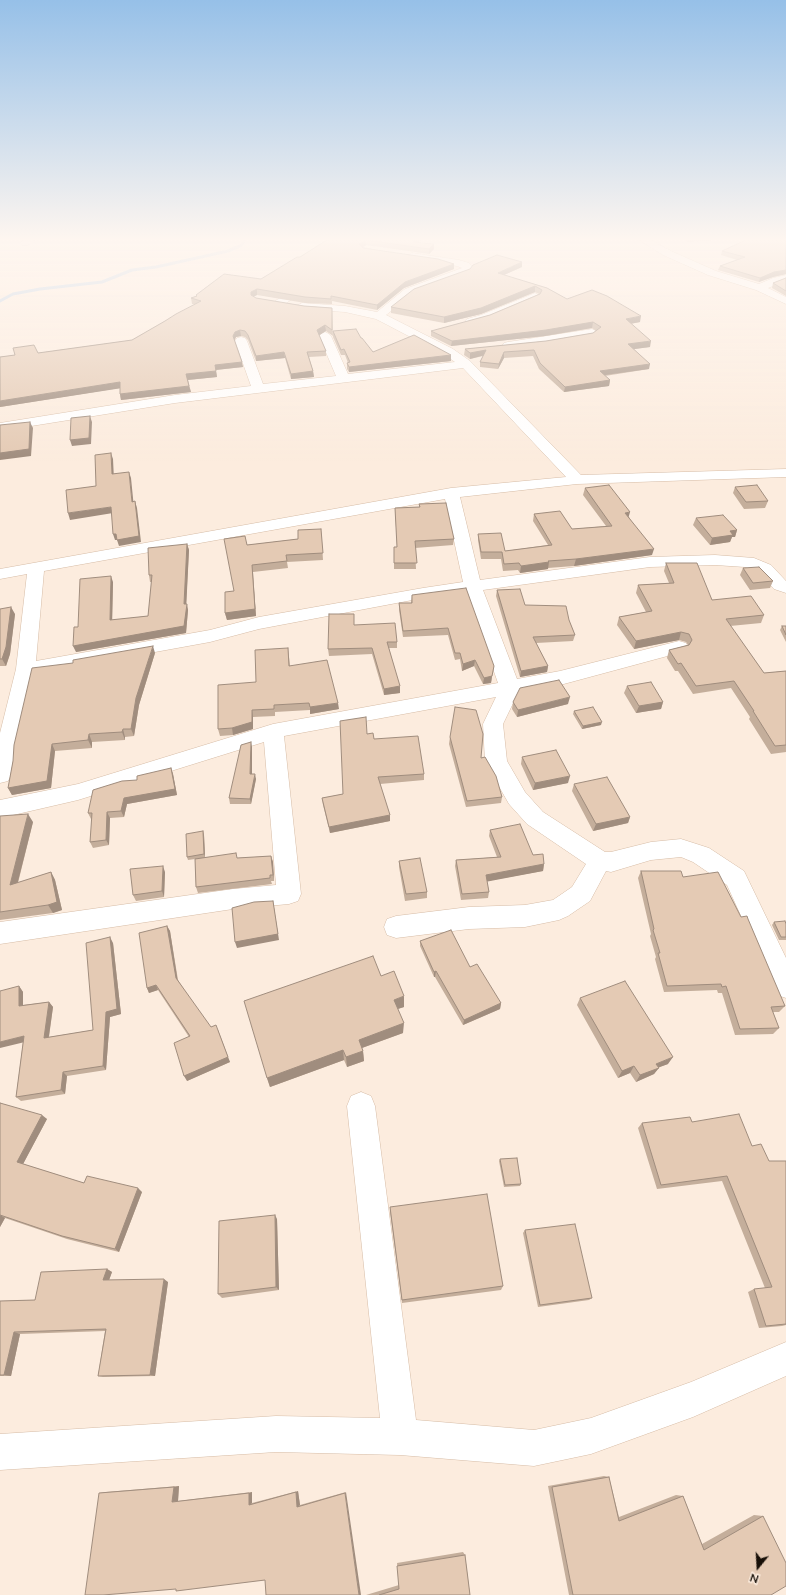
<!DOCTYPE html>
<style>
body{margin:0}
#map{position:relative;width:786px;height:1595px;overflow:hidden;background:#fcecde;font-family:Lato,sans-serif}
canvas{display:block}
.north{position:absolute;left:738px;top:1547px;width:40px;height:40px;-webkit-text-stroke:3px #fcecde;paint-order:stroke;rotate:198deg;font-size:11px;font-weight:700;line-height:16px;text-align:center;color:#170f07}
.north::after{content:'';display:block;margin:auto;width:14px;height:18px;background:#170f07;clip-path:polygon(50% 0,100% 100%,50% 72%,0 100%)}
</style>
<div id="map">
<canvas width="786" height="1595"></canvas>
<div class="north">N</div>
</div>
<script>
const ctx = document.querySelector('canvas').getContext('2d');
ctx.lineJoin = 'round';
function poly(rows) {
  const path = new Path2D();
  for (const r of rows) {
    path.moveTo(r[0], r[1]);
    for (let i = 2; i < r.length; i += 2) path.lineTo(r[i], r[i + 1]);
  }
  return path;
}
function trace(path, color, width, dash) {
  ctx.strokeStyle = color;
  ctx.lineWidth = width;
  ctx.lineCap = dash ? 'butt' : 'round';
  ctx.setLineDash(dash || []);
  ctx.stroke(path);
}
function fillPath(path, color) {
  ctx.fillStyle = color;
  ctx.fill(path, 'evenodd');
}
const stream = poly([
 [0,301,13,294,40,289,102,282,132,270,156,267,228,251,240,246,245,240,244,238]
]);
const street = poly([
 [26,238,37,238,28,245,22,245,20,243,26,238],
 [636,238,647,238,671,251,716,271,759,284,773,278,786,275,786,281,768,288,786,297,786,304,756,290,708,275,663,255,636,238],
 [412,253,459,260,469,263,473,268,469,273,413,293,386,315,453,349,470,361,581,475,786,469,786,477,577,484,460,497,480,580,650,557,715,555,754,558,771,565,786,581,786,593,774,589,759,573,745,567,715,565,650,567,483,590,517,679,560,671,679,641,686,643,688,647,686,651,560,685,518,693,503,724,507,761,525,792,543,812,605,852,611,852,651,842,681,839,709,848,744,871,786,958,786,998,777,995,727,885,693,862,681,857,651,860,611,872,606,871,590,901,568,916,559,920,525,927,469,929,396,938,387,935,384,927,387,919,396,916,469,907,525,905,553,900,572,887,586,864,527,824,509,804,485,762,483,724,496,697,284,736,301,894,298,901,289,904,233,909,0,944,0,922,233,889,276,885,264,742,78,800,0,818,0,800,78,784,273,724,498,683,466,592,423,598,259,629,210,642,34,674,11,775,8,781,0,783,0,733,16,669,27,574,0,579,0,569,451,488,566,477,463,368,175,403,0,431,0,423,175,395,251,386,235,341,237,338,241,337,245,338,247,341,263,384,336,376,319,336,321,334,325,332,329,334,331,336,348,374,455,362,445,355,376,319,345,312,302,309,296,306,302,303,345,306,377,312,405,289,462,268,457,266,408,258,407,256,412,253],
 [445,499,463,582,423,588,259,617,210,630,36,661,44,571,445,499],
 [296,289,300,290,301,292,300,294,283,305,275,305,273,303,275,301,296,289],
 [535,293,540,296,539,298,489,319,471,324,467,323,465,321,467,319,481,315,535,293],
 [592,329,596,331,598,333,596,335,508,350,504,349,502,346,504,343,508,342,592,329],
 [361,1092,371,1096,375,1106,416,1420,534,1430,591,1418,691,1382,786,1342,786,1376,693,1417,591,1454,534,1466,400,1455,276,1452,0,1470,0,1434,276,1416,380,1418,347,1106,351,1096,361,1092]
]);
const wall = poly([
 [330,238,418,242,434,249,429,254,366,245,362,247,454,264,454,269,404,288,377,310,332,301,332,304,305,303,257,295,253,297,256,298,304,306,332,308,333,336,326,331,319,335,326,351,326,356,309,357,313,371,314,377,291,379,285,358,256,361,248,340,245,337,241,336,236,337,234,340,243,367,216,370,217,377,188,380,191,392,121,400,120,394,120,388,0,407,0,357,38,353,132,340,195,304,192,304,191,298,196,296,196,295,261,279,300,257],
 [681,238,743,238,687,242],
 [786,238,786,274,773,277,759,282,718,270,720,266,737,260,721,255,722,251],
 [522,267,504,275,547,288,567,299,640,322,630,324,650,347,634,349,649,369,605,376,610,380,609,386,564,392,539,369,533,356,504,358,498,369,480,367,480,362,483,356,470,359,464,355,465,349,546,341,593,333,596,331,592,328,545,336,451,346,431,336,431,331,490,315,539,294,535,292,481,314,444,323,391,313,391,307],
 [786,278,786,296,772,288,773,283],
 [333,331,361,338,373,352,451,355,451,361,349,372,347,369,347,363,348,363,345,355,341,355,333,337],
 [735,487,768,501,765,508,744,509,733,493],
 [585,488,629,517,652,555,574,566,548,568,548,569,520,573,518,570,503,571,501,559,481,559,478,540,478,534,505,551,548,545,533,521,534,514,572,529,606,526,583,495],
 [419,504,454,539,453,545,415,548,416,569,394,569,394,547,397,547,395,508,419,507],
 [696,518,737,530,735,537,732,537,730,542,710,545,693,525],
 [321,529,323,560,287,562,288,568,253,572,256,616,227,620,225,613,234,591,247,545,298,539],
 [187,544,189,550,186,604,188,610,186,633,76,652,78,627,113,582,112,620,148,616,152,582,150,582,149,575],
 [666,563,712,600,764,615,761,623,730,626,764,673,786,671,786,752,771,754,749,719,750,717,731,688,693,694,678,671,675,671,667,658,669,650,688,645,686,642,679,640,634,649,617,625,619,617,646,612,636,593,638,585,669,583,664,571],
 [743,568,773,581,770,588,750,590,740,575],
 [497,590,525,605,569,620,575,635,573,641,536,643,548,666,547,672,520,677,496,596],
 [412,595,494,666,491,683,483,684,474,666,462,671,460,659,455,660,448,635,403,637,399,610,399,603,411,603],
 [0,609,15,614,10,654,6,666,0,666],
 [355,625,397,642,397,648,389,648,400,693,384,695,372,654,329,656,328,649],
 [782,626,786,626,786,642,780,630],
 [288,648,290,666,339,709,310,714,310,710,275,712,275,716,253,717,253,729,233,735,220,736,218,729,256,682],
 [155,653,139,705,134,736,125,737,125,740,92,742,92,748,55,751,51,788,12,795,8,788,13,761],
 [627,686,663,702,661,709,636,713,624,693],
 [513,702,568,704,517,717,512,709],
 [574,711,601,725,582,729,573,714],
 [367,734,424,774,424,780,380,784,390,821,330,833,323,805,322,798,343,794],
 [450,737,481,758,502,797,501,803,466,807,449,744],
 [252,747,252,774,256,779,251,804,230,804,229,798],
 [522,757,568,783,533,790,521,764],
 [171,768,173,774,177,795,127,804,124,817,110,818,109,845,93,848,90,842,92,819,91,819,88,813,137,780],
 [574,784,630,817,628,823,593,831,572,791],
 [0,816,33,822,18,883,51,872,55,880,62,910,53,913,0,920],
 [490,830,544,864,543,871,487,881,489,892,488,898,461,900,455,866,456,860,497,857,489,836],
 [203,831,204,835,205,857,238,858,271,856,273,862,274,881,271,881,272,884,198,893,196,887,195,859,188,860,187,857],
 [399,861,427,892,427,898,405,901,399,867],
 [641,871,683,877,785,1006,779,1012,773,1012,779,1028,773,1034,735,1035,722,993,718,993,717,990,664,992,655,959,656,957,650,936,651,934,638,878],
 [165,872,164,897,136,901,133,895],
 [774,922,786,924,786,940,779,940,772,925],
 [167,926,170,931,178,980,230,1062,187,1081,189,1037,158,990,149,993,147,988],
 [420,941,470,967,501,1003,500,1009,463,1025,435,977,434,977,420,946],
 [113,943,121,1014,110,1017,106,1070,67,1076,65,1094,21,1101,16,1097,23,1042,19,986,23,992,23,1005,49,1002,53,1007,49,1037,93,1030],
 [381,976,404,1007,398,1009,403,1033,362,1048,363,1051,364,1061,347,1067,344,1060,270,1087,267,1078],
 [580,998,668,1064,659,1067,654,1074,636,1082,630,1073,618,1078,577,1005],
 [0,1103,47,1119,23,1164,84,1183,142,1192,119,1252,67,1239,5,1218,0,1227],
 [692,1122,752,1146,769,1161,786,1161,786,1325,782,1326,759,1328,748,1292,754,1289,765,1288,722,1181,657,1189,638,1128,642,1123],
 [500,1159,521,1184,520,1186,504,1187,499,1161],
 [390,1207,503,1286,501,1290,402,1303,390,1212],
 [277,1219,279,1290,222,1298,218,1294],
 [525,1230,592,1298,589,1300,538,1307,523,1233],
 [107,1269,112,1272,109,1280,168,1282,155,1376,103,1377,98,1376,105,1331,20,1334,11,1376,0,1376,0,1301,35,1300],
 [604,1476,609,1477,619,1517,676,1495,683,1496,702,1544,754,1515,763,1516,771,1595,569,1595,548,1486],
 [179,1486,178,1501,252,1492,252,1503,298,1491,300,1505,346,1492,265,1580,176,1589,99,1493,106,1492],
 [463,1552,465,1555,470,1595,366,1595,399,1585,397,1563]
]);
const shadedWall = poly([
 [418,238,424,238,413,247,413,242],
 [688,238,743,238,687,242],
 [366,240,366,245,360,249,359,244],
 [434,244,434,249,429,254,429,249],
 [522,262,522,267,497,278,498,273],
 [454,264,454,269,404,288,377,310,377,305,405,282],
 [786,270,786,274,773,277,759,282,760,278,774,272],
 [535,286,535,292,481,314,444,323,444,317],
 [257,289,257,295,251,298,251,292],
 [641,316,640,322,624,325,626,319],
 [593,322,592,328,545,336,451,346,452,341],
 [325,325,326,331,318,336,317,330],
 [240,330,241,336,236,337,234,342,233,336,235,332],
 [651,341,650,347,627,350,628,344],
 [486,350,485,355,470,359,470,353],
 [284,352,285,358,256,361,256,356],
 [504,352,504,358,498,369,499,364],
 [451,355,451,361,349,372,349,367],
 [242,362,243,367,215,370,215,365],
 [650,364,649,369,598,376,600,371],
 [216,371,217,377,187,380,186,374],
 [313,371,314,377,291,379,291,374],
 [610,380,609,386,564,392,565,387],
 [120,382,122,388,0,407,0,401],
 [189,386,191,392,121,400,120,394],
 [90,416,92,422,91,444,72,446,70,440],
 [30,422,33,428,31,456,0,460,0,453],
 [111,453,113,459,114,480,112,474],
 [129,472,131,478,134,508,132,502],
 [135,501,137,508,141,542,119,546,117,540,115,540,113,534],
 [111,507,113,513,70,520,68,513],
 [630,512,628,519,625,513],
 [737,530,735,537,732,537,730,542,710,545,712,538,730,531],
 [187,544,189,550,186,611,184,604],
 [654,549,652,555,574,566,576,559],
 [549,562,548,569,520,573,521,566],
 [252,565,256,616,227,620,225,613],
 [111,576,113,582,112,627,110,620],
 [187,604,188,610,186,633,76,652,73,646],
 [11,607,15,614,10,654,6,666,2,659],
 [681,632,679,640,634,649,636,641],
 [153,646,155,653,139,705,134,736,131,729,136,698],
 [475,660,474,666,462,671,463,664],
 [548,666,547,672,520,677,521,671],
 [492,676,491,683,483,684,484,678],
 [400,686,400,693,384,695,384,689],
 [570,697,568,704,517,717,518,710],
 [663,702,661,709,636,713,639,706],
 [338,703,339,709,310,714,310,707],
 [252,710,253,717,253,729,233,735,232,728],
 [602,722,601,725,582,729,583,726],
 [123,729,125,737,125,740,122,732],
 [89,734,92,742,92,748,88,740],
 [251,742,252,747,252,779,250,774],
 [52,744,55,751,51,788,12,795,8,788],
 [171,768,173,774,177,795,127,804,124,817,121,811,124,798],
 [255,774,256,779,251,804,250,799],
 [570,776,568,783,533,790,535,783],
 [107,812,110,818,109,845,106,840],
 [28,814,33,822,15,893,10,885],
 [390,815,390,821,330,833,329,827],
 [630,817,628,823,593,831,596,824],
 [203,831,204,835,205,857,204,854],
 [271,856,273,862,274,881,273,875],
 [544,864,543,871,485,882,486,875],
 [163,866,165,872,164,897,162,891],
 [51,872,55,880,62,910,53,913,48,905],
 [273,901,279,940,237,948,235,942],
 [167,926,170,931,178,983,176,978],
 [110,937,113,943,121,1014,110,1017,106,1070,103,1066],
 [436,971,435,977,434,977,434,972],
 [156,985,158,990,149,993,147,988],
 [19,986,23,992,23,1011,19,1006],
 [404,996,404,1007,394,1010,394,1000],
 [49,1002,53,1007,48,1042,44,1038],
 [501,1003,500,1009,463,1025,464,1020],
 [404,1023,403,1033,359,1049,359,1040],
 [218,1030,230,1062,187,1081,184,1076],
 [24,1036,29,1041,0,1048,0,1042],
 [343,1050,344,1060,270,1087,267,1078],
 [363,1051,364,1061,347,1067,346,1057],
 [673,1057,668,1064,652,1070,656,1064],
 [634,1066,630,1073,618,1078,622,1071],
 [659,1068,654,1074,636,1082,640,1075],
 [63,1072,67,1076,65,1094,61,1090],
 [42,1115,47,1119,22,1166,17,1162],
 [138,1188,142,1192,119,1252,115,1249],
 [0,1215,5,1218,0,1227],
 [275,1215,277,1219,279,1290,276,1287],
 [107,1269,112,1272,108,1283,103,1280],
 [164,1279,168,1282,155,1376,150,1375],
 [14,1332,20,1334,11,1376,4,1375],
 [179,1486,178,1501,172,1502,174,1487],
 [298,1491,300,1505,297,1507,296,1492],
 [252,1492,252,1503,249,1505,249,1493],
 [346,1492,361,1595,359,1595,345,1493]
]);
const building = poly([
 [330,238,418,238,413,242,434,244,429,249,366,240,359,244,363,248,438,259,454,264,405,282,377,305,331,296,331,299,305,297,257,289,251,292,251,295,256,298,304,306,332,308,332,330,325,325,317,330,326,351,307,352,313,371,291,374,284,352,256,356,248,335,245,331,240,330,235,332,233,336,242,362,215,365,216,371,186,374,189,386,120,394,120,382,0,401,0,357,15,355,13,348,34,345,38,353,132,340,165,321,176,314,201,301,191,298,197,296,196,295,224,274,261,279,297,257,300,257,330,238],
 [750,238,786,238,786,270,774,272,760,278,720,266,745,257,722,251,750,238],
 [497,255,522,262,498,273,547,288,567,299,592,290,607,296,641,316,626,319,651,341,628,344,650,364,600,371,610,380,565,387,540,363,534,350,504,352,499,364,480,362,486,350,470,353,465,349,546,341,593,333,601,327,593,322,546,330,452,341,431,331,490,315,540,294,542,290,535,286,481,308,444,317,391,307,414,289,470,269,473,265,497,255],
 [786,278,786,291,773,283,786,278],
 [356,329,361,338,362,338,373,352,414,335,451,355,349,367,347,363,350,362,344,349,341,350,333,331,356,329],
 [90,416,89,438,70,440,71,418,90,416],
 [30,422,29,449,0,453,0,425,30,422],
 [111,453,112,474,129,472,132,502,135,501,139,536,117,540,116,534,113,534,111,507,68,513,66,490,96,486,95,455,111,453],
 [609,485,630,512,625,513,654,549,576,559,548,561,549,562,521,566,519,563,504,564,502,552,481,552,478,534,501,533,505,551,552,545,534,514,560,511,572,529,612,526,585,488,609,485],
 [757,485,768,501,746,502,735,487,757,485],
 [446,503,454,539,415,541,417,563,394,563,394,547,397,547,395,508,420,507,419,504,446,503],
 [723,515,737,530,730,531,733,535,712,538,696,518,723,515],
 [321,529,323,553,286,555,287,561,252,565,255,609,225,613,225,592,234,591,224,539,245,536,247,545,298,539,298,530,321,529],
 [187,544,184,604,187,604,184,626,73,646,74,627,78,627,80,579,111,576,110,620,148,616,152,575,149,575,148,548,187,544],
 [666,563,697,563,712,600,751,596,764,615,726,619,764,673,786,671,786,745,775,746,753,711,754,711,734,681,696,686,681,663,678,664,669,650,689,645,692,640,689,634,681,632,636,641,619,617,652,611,638,585,674,583,666,563],
 [759,567,773,581,753,583,743,568,759,567],
 [466,588,494,666,492,676,484,678,475,660,463,664,460,653,455,653,448,628,403,631,399,603,412,603,412,595,466,588],
 [520,589,525,605,566,606,569,620,575,635,533,637,548,666,521,671,497,590,520,589],
 [11,607,6,647,2,659,0,659,0,609,11,607],
 [329,614,354,614,354,625,395,623,397,642,387,642,400,686,384,689,372,648,328,649,329,614],
 [782,626,786,626,786,635,782,626],
 [153,646,136,698,131,729,123,729,122,732,89,734,88,740,52,744,47,781,8,788,13,761,14,745,32,668,73,663,73,660,153,646],
 [288,648,289,666,327,660,338,703,310,707,309,703,274,705,274,709,252,710,252,722,232,728,218,729,218,685,256,682,255,650,288,648],
 [559,680,570,697,518,710,513,702,520,688,559,680],
 [651,682,663,702,639,706,627,686,651,682],
 [455,707,476,710,483,734,481,758,485,757,496,776,502,797,467,801,450,737,455,707],
 [593,707,602,722,583,726,574,711,593,707],
 [366,717,367,734,373,733,374,739,418,736,424,774,378,777,390,815,329,827,322,798,343,794,340,721,366,717],
 [251,742,250,774,255,774,250,799,229,798,241,745,251,742],
 [556,750,570,776,535,783,522,757,556,750],
 [171,768,175,789,124,798,121,811,107,812,106,840,90,842,92,813,88,813,93,790,122,781,137,780,137,776,171,768],
 [607,777,630,817,596,824,574,784,607,777],
 [28,814,10,885,51,872,57,902,48,905,0,912,0,816,28,814],
 [520,824,533,855,543,854,544,864,486,875,489,892,462,894,456,860,501,857,490,830,520,824],
 [203,831,204,854,187,857,186,834,203,831],
 [236,853,237,858,271,856,273,875,270,875,270,878,196,887,195,859,236,853],
 [420,858,427,892,406,894,399,861,420,858],
 [163,866,162,891,133,895,130,869,163,866],
 [641,871,681,871,683,877,718,872,741,917,747,916,748,919,785,1006,771,1007,779,1028,740,1029,726,986,722,987,721,984,667,986,658,953,660,953,653,930,654,929,641,871],
 [273,901,278,934,235,942,232,908,254,902,273,901],
 [785,921,786,924,786,937,781,937,774,922,785,921],
 [167,926,176,978,211,1027,216,1025,228,1057,184,1076,174,1043,190,1036,156,985,147,988,139,933,167,926],
 [451,930,470,967,477,964,501,1003,464,1020,436,971,434,972,420,941,451,930],
 [110,937,117,1009,106,1012,103,1066,63,1072,61,1090,16,1097,24,1036,0,1042,0,991,19,986,19,1006,49,1002,44,1038,93,1030,86,943,110,937],
 [373,956,381,976,394,971,404,996,394,1000,404,1023,359,1040,363,1051,346,1057,343,1050,267,1078,244,1001,373,956],
 [625,981,673,1057,656,1064,659,1068,640,1075,634,1066,622,1071,580,998,625,981],
 [0,1103,42,1115,17,1162,84,1183,87,1176,138,1188,115,1249,62,1236,0,1215,0,1103],
 [739,1114,752,1146,761,1144,769,1161,786,1161,786,1324,766,1326,754,1289,772,1287,727,1176,661,1185,642,1123,690,1117,692,1122,739,1114],
 [517,1158,521,1184,505,1185,500,1159,517,1158],
 [487,1194,503,1286,402,1300,390,1207,487,1194],
 [275,1215,276,1287,218,1294,219,1221,275,1215],
 [575,1224,592,1298,540,1305,525,1230,575,1224],
 [107,1269,103,1280,164,1279,150,1375,98,1376,106,1329,14,1332,4,1375,0,1375,0,1301,35,1300,41,1272,107,1269],
 [609,1477,619,1521,683,1496,704,1550,763,1516,786,1563,786,1586,771,1595,573,1595,552,1487,609,1477],
 [174,1487,172,1502,249,1493,249,1505,296,1492,297,1507,345,1493,359,1595,266,1595,265,1580,176,1591,176,1589,103,1595,85,1595,99,1493,174,1487],
 [465,1555,470,1595,379,1595,399,1589,397,1566,465,1555]
]);
trace(stream, '#bbd2e9', 3);
trace(street, '#d6bca6', 1);
fillPath(street, '#fff');
fillPath(wall, '#c4ae9b');
fillPath(shadedWall, '#a08d7e');
fillPath(building, '#e4cab4');
trace(building, '#a08d7e', 1);
const sky = ctx.createLinearGradient(0, 0, 0, 461);
sky.addColorStop(0, '#96c0e8');
sky.addColorStop(0.52, '#fef6f0');
sky.addColorStop(1, '#fef6f000');
ctx.fillStyle = sky;
ctx.fillRect(0, 0, 786, 461);
</script>
